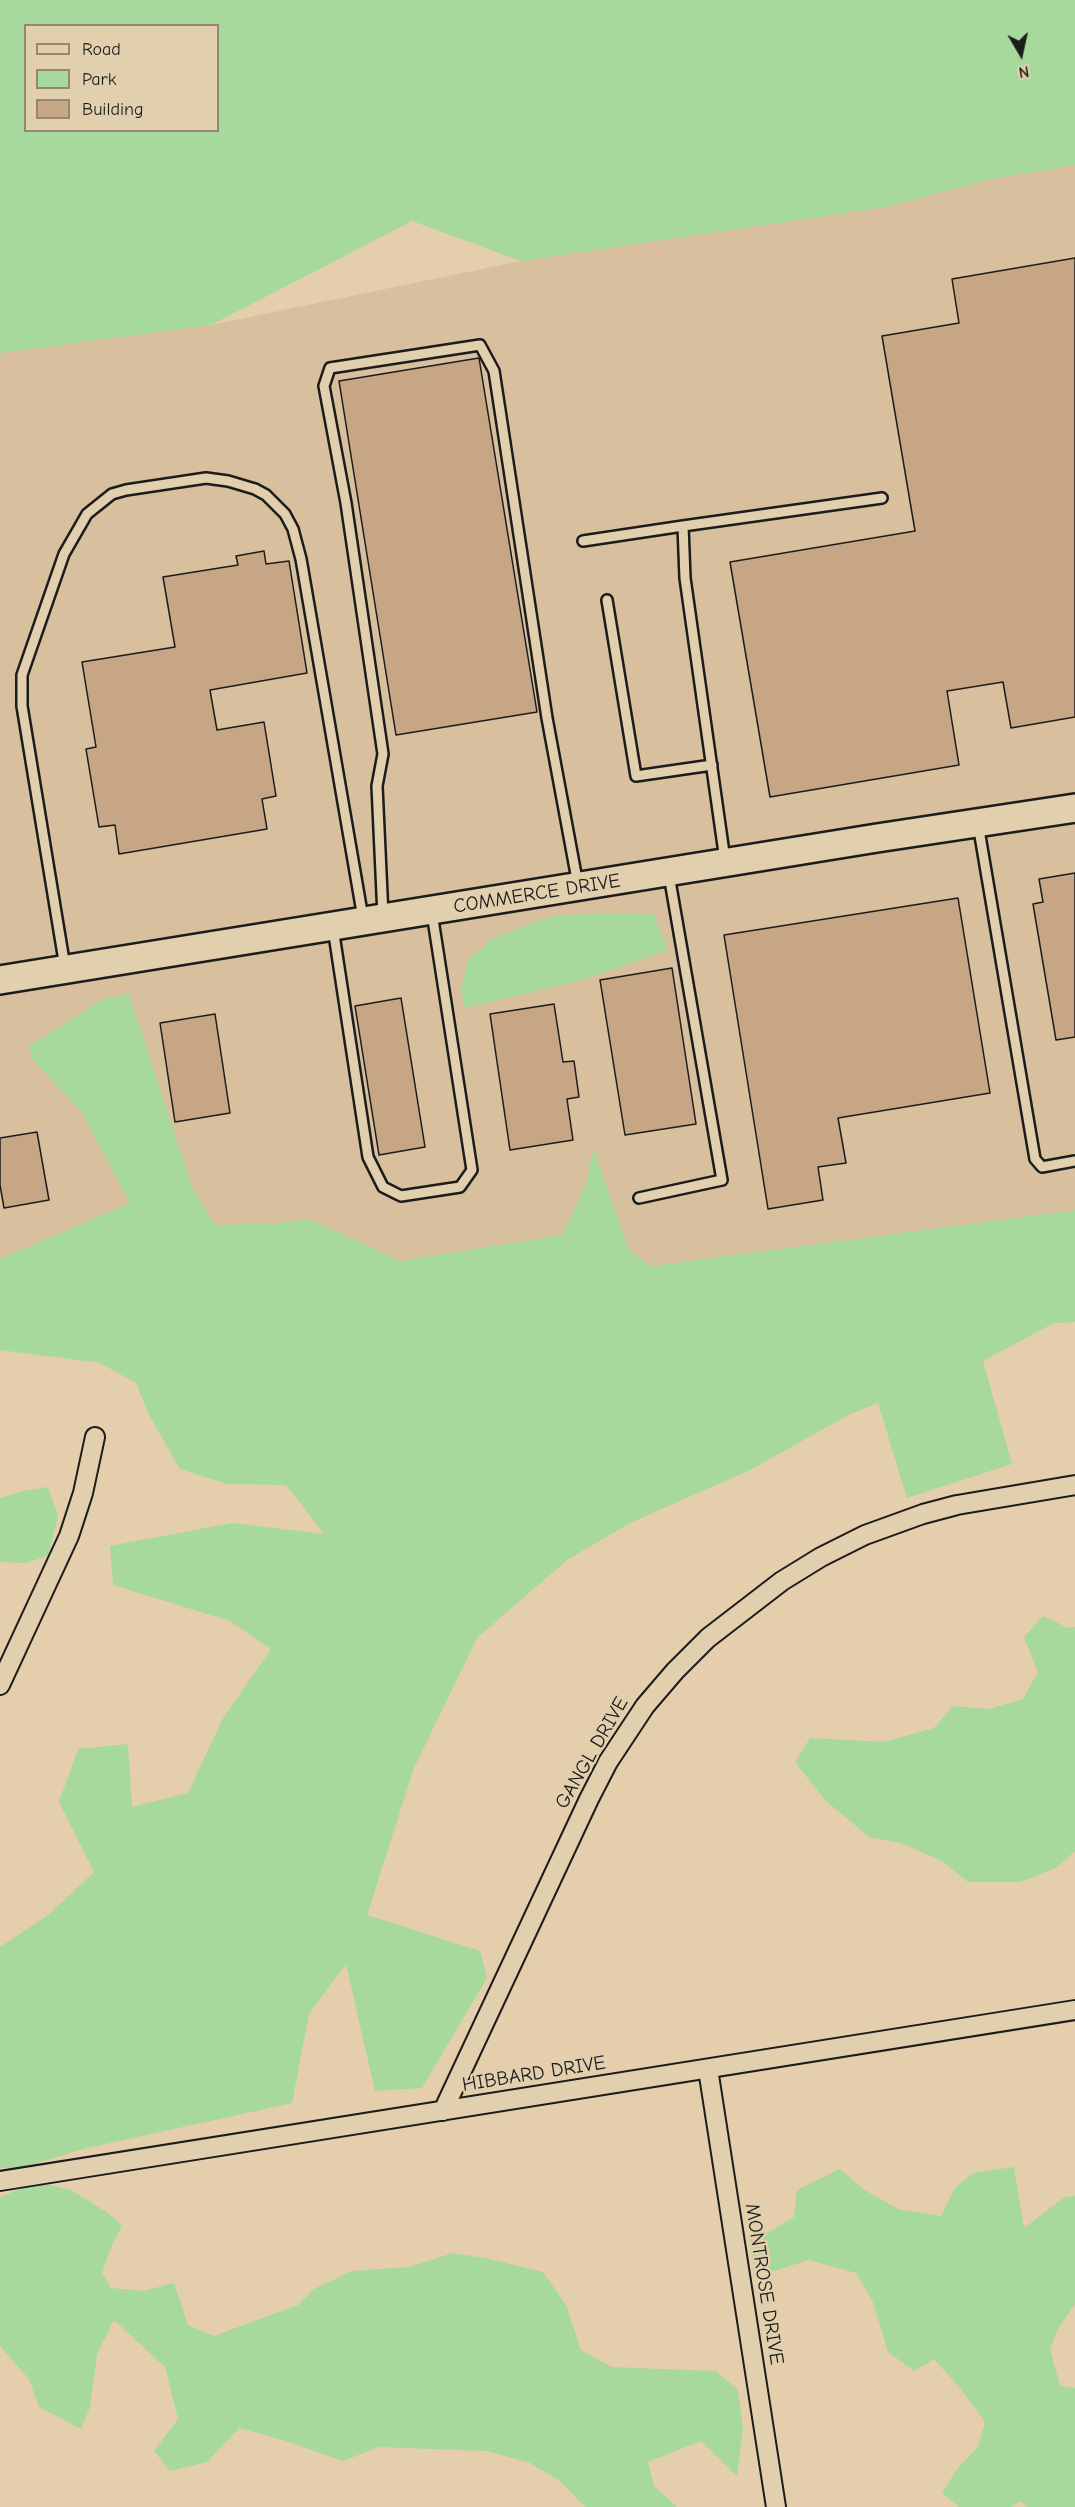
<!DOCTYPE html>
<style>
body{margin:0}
#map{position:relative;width:1075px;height:2507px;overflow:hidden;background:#e5ceab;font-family:"Comic Neue",sans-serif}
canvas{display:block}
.legend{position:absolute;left:24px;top:24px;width:195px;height:108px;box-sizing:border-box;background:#e2cfad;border:2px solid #938773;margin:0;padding:8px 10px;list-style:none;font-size:18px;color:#1c1c1c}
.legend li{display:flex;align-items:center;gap:12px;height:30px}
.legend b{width:30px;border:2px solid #938773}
.north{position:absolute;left:991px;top:24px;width:60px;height:60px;-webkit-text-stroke:4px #e2cfad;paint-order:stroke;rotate:171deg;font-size:16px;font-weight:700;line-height:24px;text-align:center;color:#1c1c1c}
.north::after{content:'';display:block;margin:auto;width:21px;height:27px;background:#1c1c1c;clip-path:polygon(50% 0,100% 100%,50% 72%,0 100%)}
</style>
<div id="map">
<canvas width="1075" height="2507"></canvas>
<ul class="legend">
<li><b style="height:8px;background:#e2cfad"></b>Road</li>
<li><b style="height:16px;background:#a6d99b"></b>Park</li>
<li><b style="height:16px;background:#c7a686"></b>Building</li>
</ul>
<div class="north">N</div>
</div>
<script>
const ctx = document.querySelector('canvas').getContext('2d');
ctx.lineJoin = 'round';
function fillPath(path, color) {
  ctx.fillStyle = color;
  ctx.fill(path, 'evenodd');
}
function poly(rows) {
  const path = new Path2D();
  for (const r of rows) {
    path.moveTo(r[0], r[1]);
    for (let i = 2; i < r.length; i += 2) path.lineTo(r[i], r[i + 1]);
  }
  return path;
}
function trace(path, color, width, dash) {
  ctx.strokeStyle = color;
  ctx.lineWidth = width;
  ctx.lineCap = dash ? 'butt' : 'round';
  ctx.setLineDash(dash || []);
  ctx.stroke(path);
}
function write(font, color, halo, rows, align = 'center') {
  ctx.font = font + ' "Comic Neue",sans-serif';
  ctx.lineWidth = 5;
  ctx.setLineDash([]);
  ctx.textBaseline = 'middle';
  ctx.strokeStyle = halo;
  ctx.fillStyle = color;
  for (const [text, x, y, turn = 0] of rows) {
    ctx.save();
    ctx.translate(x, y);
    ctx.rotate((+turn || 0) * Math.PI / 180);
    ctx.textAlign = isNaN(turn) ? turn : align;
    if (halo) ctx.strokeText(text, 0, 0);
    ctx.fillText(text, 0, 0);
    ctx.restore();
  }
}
const built = poly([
 [1075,165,1075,1210,651,1266,629,1250,562,1235,400,1261,309,1219,279,1223,215,1225,131,1203,0,1259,0,352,211,325,521,261,885,207,991,179]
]);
const green = poly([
 [0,0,1075,0,1075,165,991,179,885,207,521,261,412,221,211,325,0,353],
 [26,26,218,26,218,130,26,130],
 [653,913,668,950,582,980,465,1008,461,988,468,960,493,938,555,915],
 [129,994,192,1187,215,1225,279,1223,309,1219,400,1261,562,1235,587,1182,593,1149,629,1250,651,1266,1075,1210,1075,1322,1054,1323,983,1361,1012,1464,907,1498,878,1403,848,1415,752,1469,630,1523,567,1560,477,1638,414,1768,367,1915,480,1951,487,1978,422,2088,375,2091,346,1964,309,2014,292,2103,83,2149,21,2168,0,2168,0,1947,48,1915,94,1872,59,1802,78,1749,128,1744,132,1807,188,1793,222,1720,271,1649,230,1621,113,1585,110,1546,232,1523,324,1534,286,1485,227,1484,180,1469,149,1415,136,1383,100,1363,0,1350,0,1259,130,1203,80,1110,32,1059,29,1046,103,999],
 [48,1487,58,1516,48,1556,25,1563,0,1562,0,1498,22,1491],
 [1043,1616,1068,1628,1075,1627,1075,1851,1056,1868,1020,1882,968,1882,942,1861,901,1843,869,1837,825,1800,795,1762,810,1738,883,1742,934,1728,953,1706,989,1709,1023,1699,1038,1672,1024,1637],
 [1014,2167,1024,2228,1065,2197,1075,2196,1075,2304,1059,2327,1050,2349,1060,2386,1075,2388,1075,2507,1028,2507,1020,2501,1011,2507,959,2507,942,2493,958,2468,978,2447,985,2422,959,2387,934,2359,914,2371,888,2352,873,2302,856,2273,809,2260,774,2271,753,2263,749,2239,769,2232,794,2217,797,2190,840,2169,863,2189,898,2209,941,2216,955,2188,973,2173],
 [37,2182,71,2190,108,2213,122,2226,111,2247,102,2273,111,2288,144,2291,174,2283,188,2325,214,2336,298,2305,314,2289,352,2271,409,2267,453,2253,485,2258,543,2272,566,2305,581,2350,611,2367,716,2371,738,2390,743,2428,737,2476,701,2441,648,2462,654,2486,677,2507,585,2507,560,2481,530,2463,486,2451,379,2447,343,2461,283,2440,239,2428,207,2462,170,2471,154,2451,178,2419,165,2367,114,2320,97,2354,90,2407,81,2429,39,2407,29,2379,0,2346,0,2197]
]);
const building = poly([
 [1075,258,1075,717,1011,728,1003,682,947,691,959,765,770,797,730,562,915,531,882,336,959,323,952,279,1075,258],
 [479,358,537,712,396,735,339,381,479,358],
 [264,551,266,564,289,561,307,673,210,690,217,730,264,722,276,796,262,799,267,829,119,854,115,825,99,827,86,749,96,747,82,662,175,647,163,577,238,565,236,556,264,551],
 [1075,873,1075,1037,1056,1040,1033,904,1043,902,1039,879,1075,873],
 [958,898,990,1093,838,1118,846,1163,818,1167,823,1200,768,1209,724,935,958,898],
 [672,968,696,1124,625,1135,600,980,672,968],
 [401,998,425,1147,379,1155,355,1006,401,998],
 [554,1004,563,1062,574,1061,579,1097,567,1099,573,1140,510,1150,490,1014,554,1004],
 [215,1014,230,1113,175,1122,160,1023,215,1014],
 [37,1132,49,1200,4,1208,0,1185,0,1138,37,1132]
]);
const lane = poly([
 [683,526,882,498],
 [583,541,683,526,685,578,725,860],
 [607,600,636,776,712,765],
 [978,824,1035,1159,1042,1167,1075,1161],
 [383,916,377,786,383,754,346,503,324,386,330,368,480,345,494,371,547,718,578,885],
 [333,928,368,1157,383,1187,401,1196,460,1187,472,1170,432,913],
 [65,967,22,706,22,675,64,554,87,514,112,494,126,490,206,478,228,481,255,489,266,495,285,514,293,529,301,559,363,918],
 [639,1198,722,1180,669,875]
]);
const street = poly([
 [0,1685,69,1536,83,1493,95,1437],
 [708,2069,776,2507],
 [443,2111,589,1799,608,1762,645,1706,675,1671,708,1638,782,1581,821,1557,865,1535,923,1514,957,1505,1075,1485],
 [0,2181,1075,2010]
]);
const secondary = poly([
 [0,980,877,838,1075,808]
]);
const streetNames = [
 ["COMMERCE DRIVE",537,894,-9],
 ["GANGL DRIVE",592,1753,-60],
 ["HIBBARD DRIVE",534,2074,-9],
 ["MONTROSE DRIVE",764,2284,81]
];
fillPath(built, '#d8bf9d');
fillPath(green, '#a6d99b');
fillPath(building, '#c7a686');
trace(building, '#1c1c1c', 1.5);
trace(lane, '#1c1c1c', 14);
trace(street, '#1c1c1c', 22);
trace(secondary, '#1c1c1c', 32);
trace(lane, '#e2cfad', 9);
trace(street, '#e2cfad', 18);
trace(secondary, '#e2cfad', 27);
write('20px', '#1c1c1c', '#e2cfad', streetNames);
</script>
